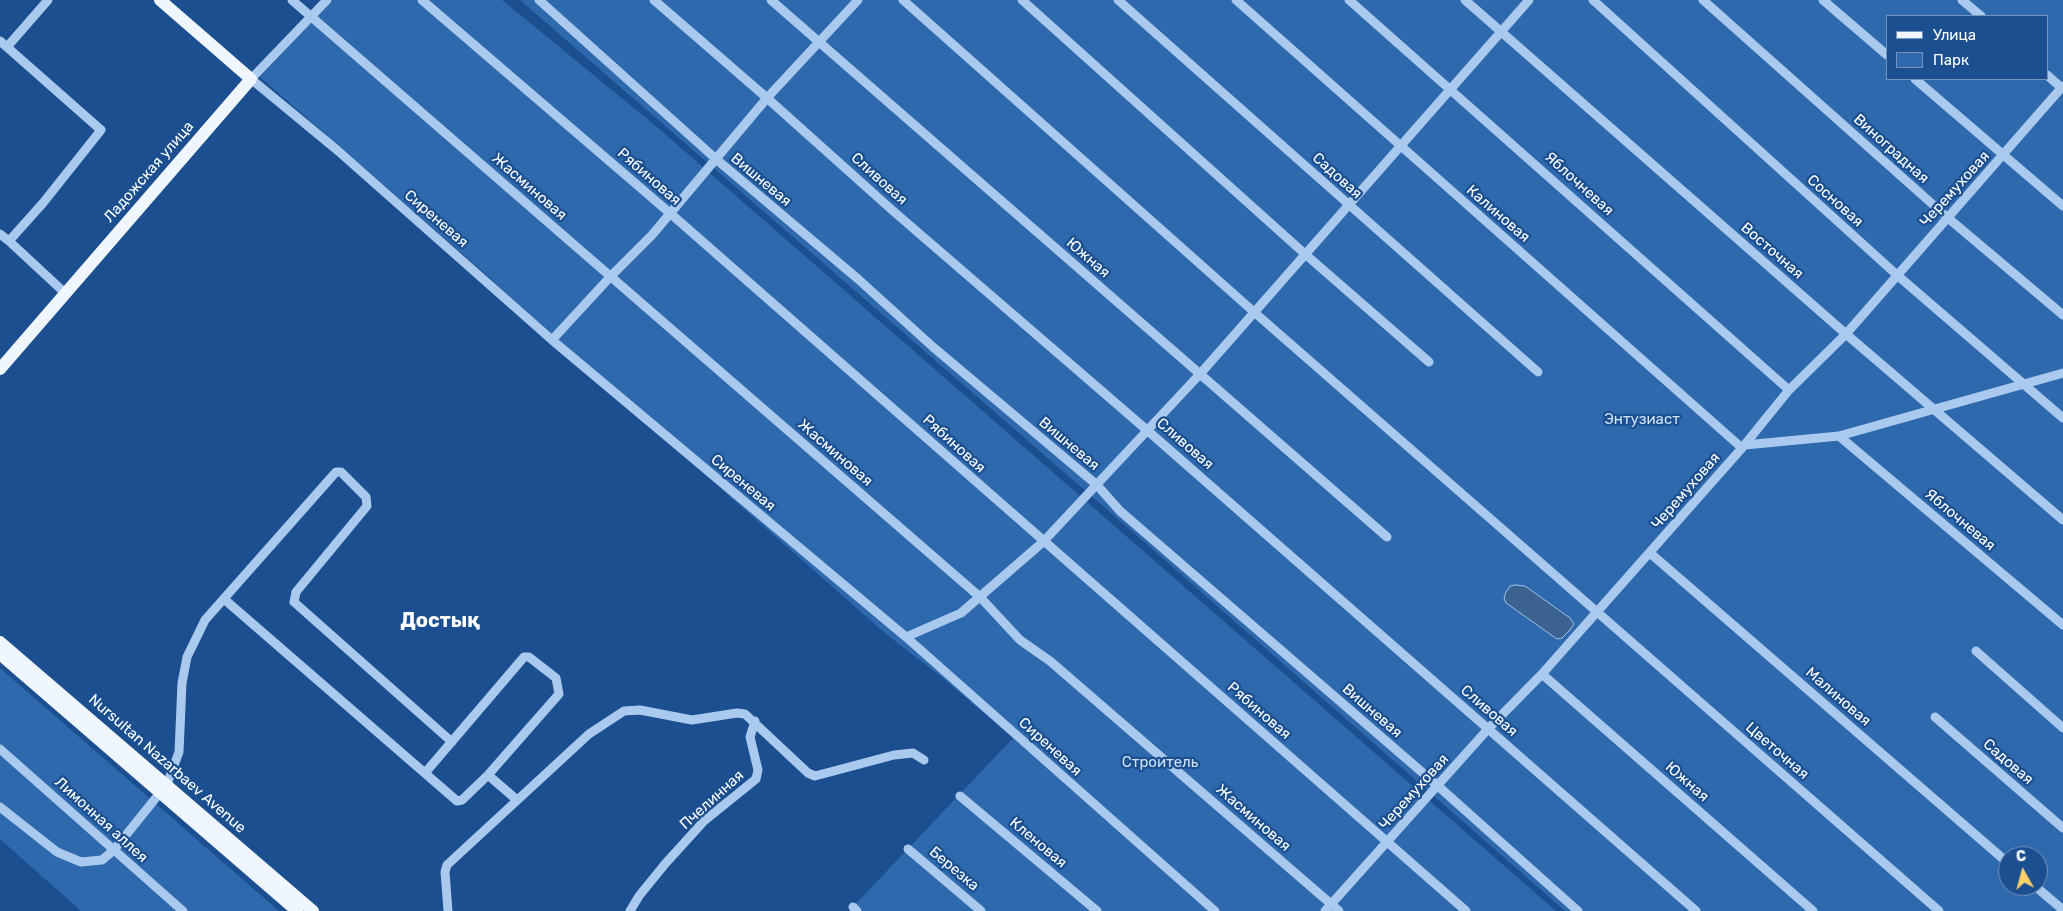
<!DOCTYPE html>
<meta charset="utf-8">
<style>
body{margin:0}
#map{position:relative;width:2063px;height:911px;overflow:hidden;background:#1b4f8f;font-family:Rubik,sans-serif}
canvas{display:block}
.legend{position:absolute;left:1886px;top:15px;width:162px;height:65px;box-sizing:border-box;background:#1b4f8f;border:1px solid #7695bc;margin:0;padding:6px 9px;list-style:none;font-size:15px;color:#fff}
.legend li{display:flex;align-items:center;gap:10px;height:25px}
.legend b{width:25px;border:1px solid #7695bc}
.north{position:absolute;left:1998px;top:846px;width:50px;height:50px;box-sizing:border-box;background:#1b4f8f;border:1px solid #7695bc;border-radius:50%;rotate:353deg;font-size:14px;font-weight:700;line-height:20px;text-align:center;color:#fff}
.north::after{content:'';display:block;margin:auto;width:18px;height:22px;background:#ffd166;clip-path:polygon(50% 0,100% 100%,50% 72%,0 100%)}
</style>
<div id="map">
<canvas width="2063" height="911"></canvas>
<ul class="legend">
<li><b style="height:6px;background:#f0f6ff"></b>Улица</li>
<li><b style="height:14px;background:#2e69ad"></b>Парк</li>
</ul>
<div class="north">С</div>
</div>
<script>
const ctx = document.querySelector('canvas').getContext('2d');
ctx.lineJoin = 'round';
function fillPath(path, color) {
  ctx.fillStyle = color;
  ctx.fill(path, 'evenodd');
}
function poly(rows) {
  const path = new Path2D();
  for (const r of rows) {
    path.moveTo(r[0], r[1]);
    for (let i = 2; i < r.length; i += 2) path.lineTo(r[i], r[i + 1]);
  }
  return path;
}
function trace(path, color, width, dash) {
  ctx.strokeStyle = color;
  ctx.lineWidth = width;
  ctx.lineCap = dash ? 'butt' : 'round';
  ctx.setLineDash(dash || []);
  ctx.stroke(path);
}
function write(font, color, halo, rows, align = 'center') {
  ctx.font = font + ' Rubik,sans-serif';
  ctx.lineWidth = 4.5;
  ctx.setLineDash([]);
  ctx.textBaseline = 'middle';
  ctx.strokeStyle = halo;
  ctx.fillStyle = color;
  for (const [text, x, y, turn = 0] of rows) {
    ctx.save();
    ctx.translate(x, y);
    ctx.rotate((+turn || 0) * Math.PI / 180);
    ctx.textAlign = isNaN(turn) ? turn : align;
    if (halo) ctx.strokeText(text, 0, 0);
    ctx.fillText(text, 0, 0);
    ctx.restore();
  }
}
const green = poly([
 [332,0,502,0,657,127,1556,911,849,911,1013,738,939,675,886,634,552,340,489,277,260,77],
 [520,0,2063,0,2063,911,1565,911,1118,519],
 [1887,16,2047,16,2047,79,1887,79],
 [2008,856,2038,856,2038,886,2008,886],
 [0,668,279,911,81,911,0,839]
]);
const water = poly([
 [1515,585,1525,586,1570,618,1574,624,1569,631,1562,638,1557,639,1506,603,1504,598,1506,592,1510,586,1515,585]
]);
const minor = poly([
 [292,0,980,597,1020,640,1050,661,1339,911],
 [327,0,251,79,337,150,552,340,906,637,1215,911],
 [422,0,671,214,1466,911],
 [539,0,716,159,858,279,933,347,1097,485,1120,511,1438,786,1578,911],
 [654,0,767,98,892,210,1148,431,1696,911],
 [771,0,1387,537],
 [903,0,1254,312,1939,911],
 [1022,0,1305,254,1429,362],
 [1118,0,1538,372],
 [1236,0,1742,448],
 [1349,0,1789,390],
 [1465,0,1846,334,2063,520],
 [1593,0,1897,275,2063,418],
 [1703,0,1948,218,2063,315],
 [1823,0,1887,55],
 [1962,0,1981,16],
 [0,41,101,130,43,203,9,241,0,234],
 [7,47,48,0],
 [2047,75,2063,89],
 [1915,79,2063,206],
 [9,241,65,293],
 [552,340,611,276,652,235,767,98,858,0],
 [1839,436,2063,625],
 [1745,445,1839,436,2063,373],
 [1650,553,2008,863],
 [224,599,457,801,462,800,488,775,559,694,556,678,529,657,524,657,425,773],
 [906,637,961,613,1043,542,1200,374,1529,0],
 [1976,651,2063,728],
 [1542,674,1813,911],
 [1935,717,2063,828],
 [0,749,183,911],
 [488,775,517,800],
 [960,796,1097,911],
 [0,807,57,852,81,862,102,860,114,850,167,784,179,752,182,683,187,657,205,620,336,472,341,472,366,497,367,506,296,592,294,602,452,742],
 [908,849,981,911],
 [2035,886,2063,910],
 [853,907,857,911],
 [448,911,445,872,447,865,589,734,624,711,640,710,692,720,737,713,745,714,808,773,815,776,894,755,913,753,924,760],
 [630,911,639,896,665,864,704,821,756,779,758,770,750,737,755,721],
 [1325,911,1488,729,1542,674,1742,448,1789,390,1846,334,2063,86]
]);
const major = poly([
 [0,369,251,79,160,0],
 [0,642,313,911],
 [0,654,297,911]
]);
const streetNames = [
 ["Виноградная",1891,149,42],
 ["Ладожская улица",149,172,-49],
 ["Садовая",1337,176,42],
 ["Рябиновая",649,177,41],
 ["Сливовая",879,179,42],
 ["Вишневая",761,180,40],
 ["Яблочневая",1579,184,42],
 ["Жасминовая",529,187,41],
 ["Черемуховая",1955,189,-48],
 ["Сосновая",1835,201,42],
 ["Калиновая",1498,214,41],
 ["Сиреневая",436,219,41],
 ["Восточная",1772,251,41],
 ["Южная",1088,258,41],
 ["Рябиновая",954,444,42],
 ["Вишневая",1069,444,40],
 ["Сливовая",1185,444,41],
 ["Жасминовая",835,453,41],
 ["Сиреневая",743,483,40],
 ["Черемуховая",1686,491,-49],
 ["Яблочневая",1960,520,40],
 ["Малиновая",1838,697,41],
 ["Рябиновая",1259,711,41],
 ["Вишневая",1372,711,41],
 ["Сливовая",1489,711,41],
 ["Сиреневая",1050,747,42],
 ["Цветочная",1777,751,41],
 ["Садовая",2008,762,41],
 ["Nursultan Nazarbaev Avenue",167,764,41],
 ["Южная",1687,782,41],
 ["Черемуховая",1414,792,-48],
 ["Пчелинная",712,800,-42],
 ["Жасминовая",1253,818,41],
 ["Лимонная аллея",101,820,42],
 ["Кленовая",1038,843,40],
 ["Березка",954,869,40]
];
const parkNames = [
 ["Энтузиаст",1642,420],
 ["Строитель",1160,763]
];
const districtNames = [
 ["Достық",440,621]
];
fillPath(green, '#2e69ad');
fillPath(water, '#3c6290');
trace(water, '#9cc4f0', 1);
trace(minor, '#a9c9ee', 9);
trace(major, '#f0f6ff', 12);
write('15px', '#fff', '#1b4f8f', streetNames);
write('15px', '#cfe3fa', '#1b4f8f', parkNames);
write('bold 20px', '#fff', '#1b4f8f', districtNames);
</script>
